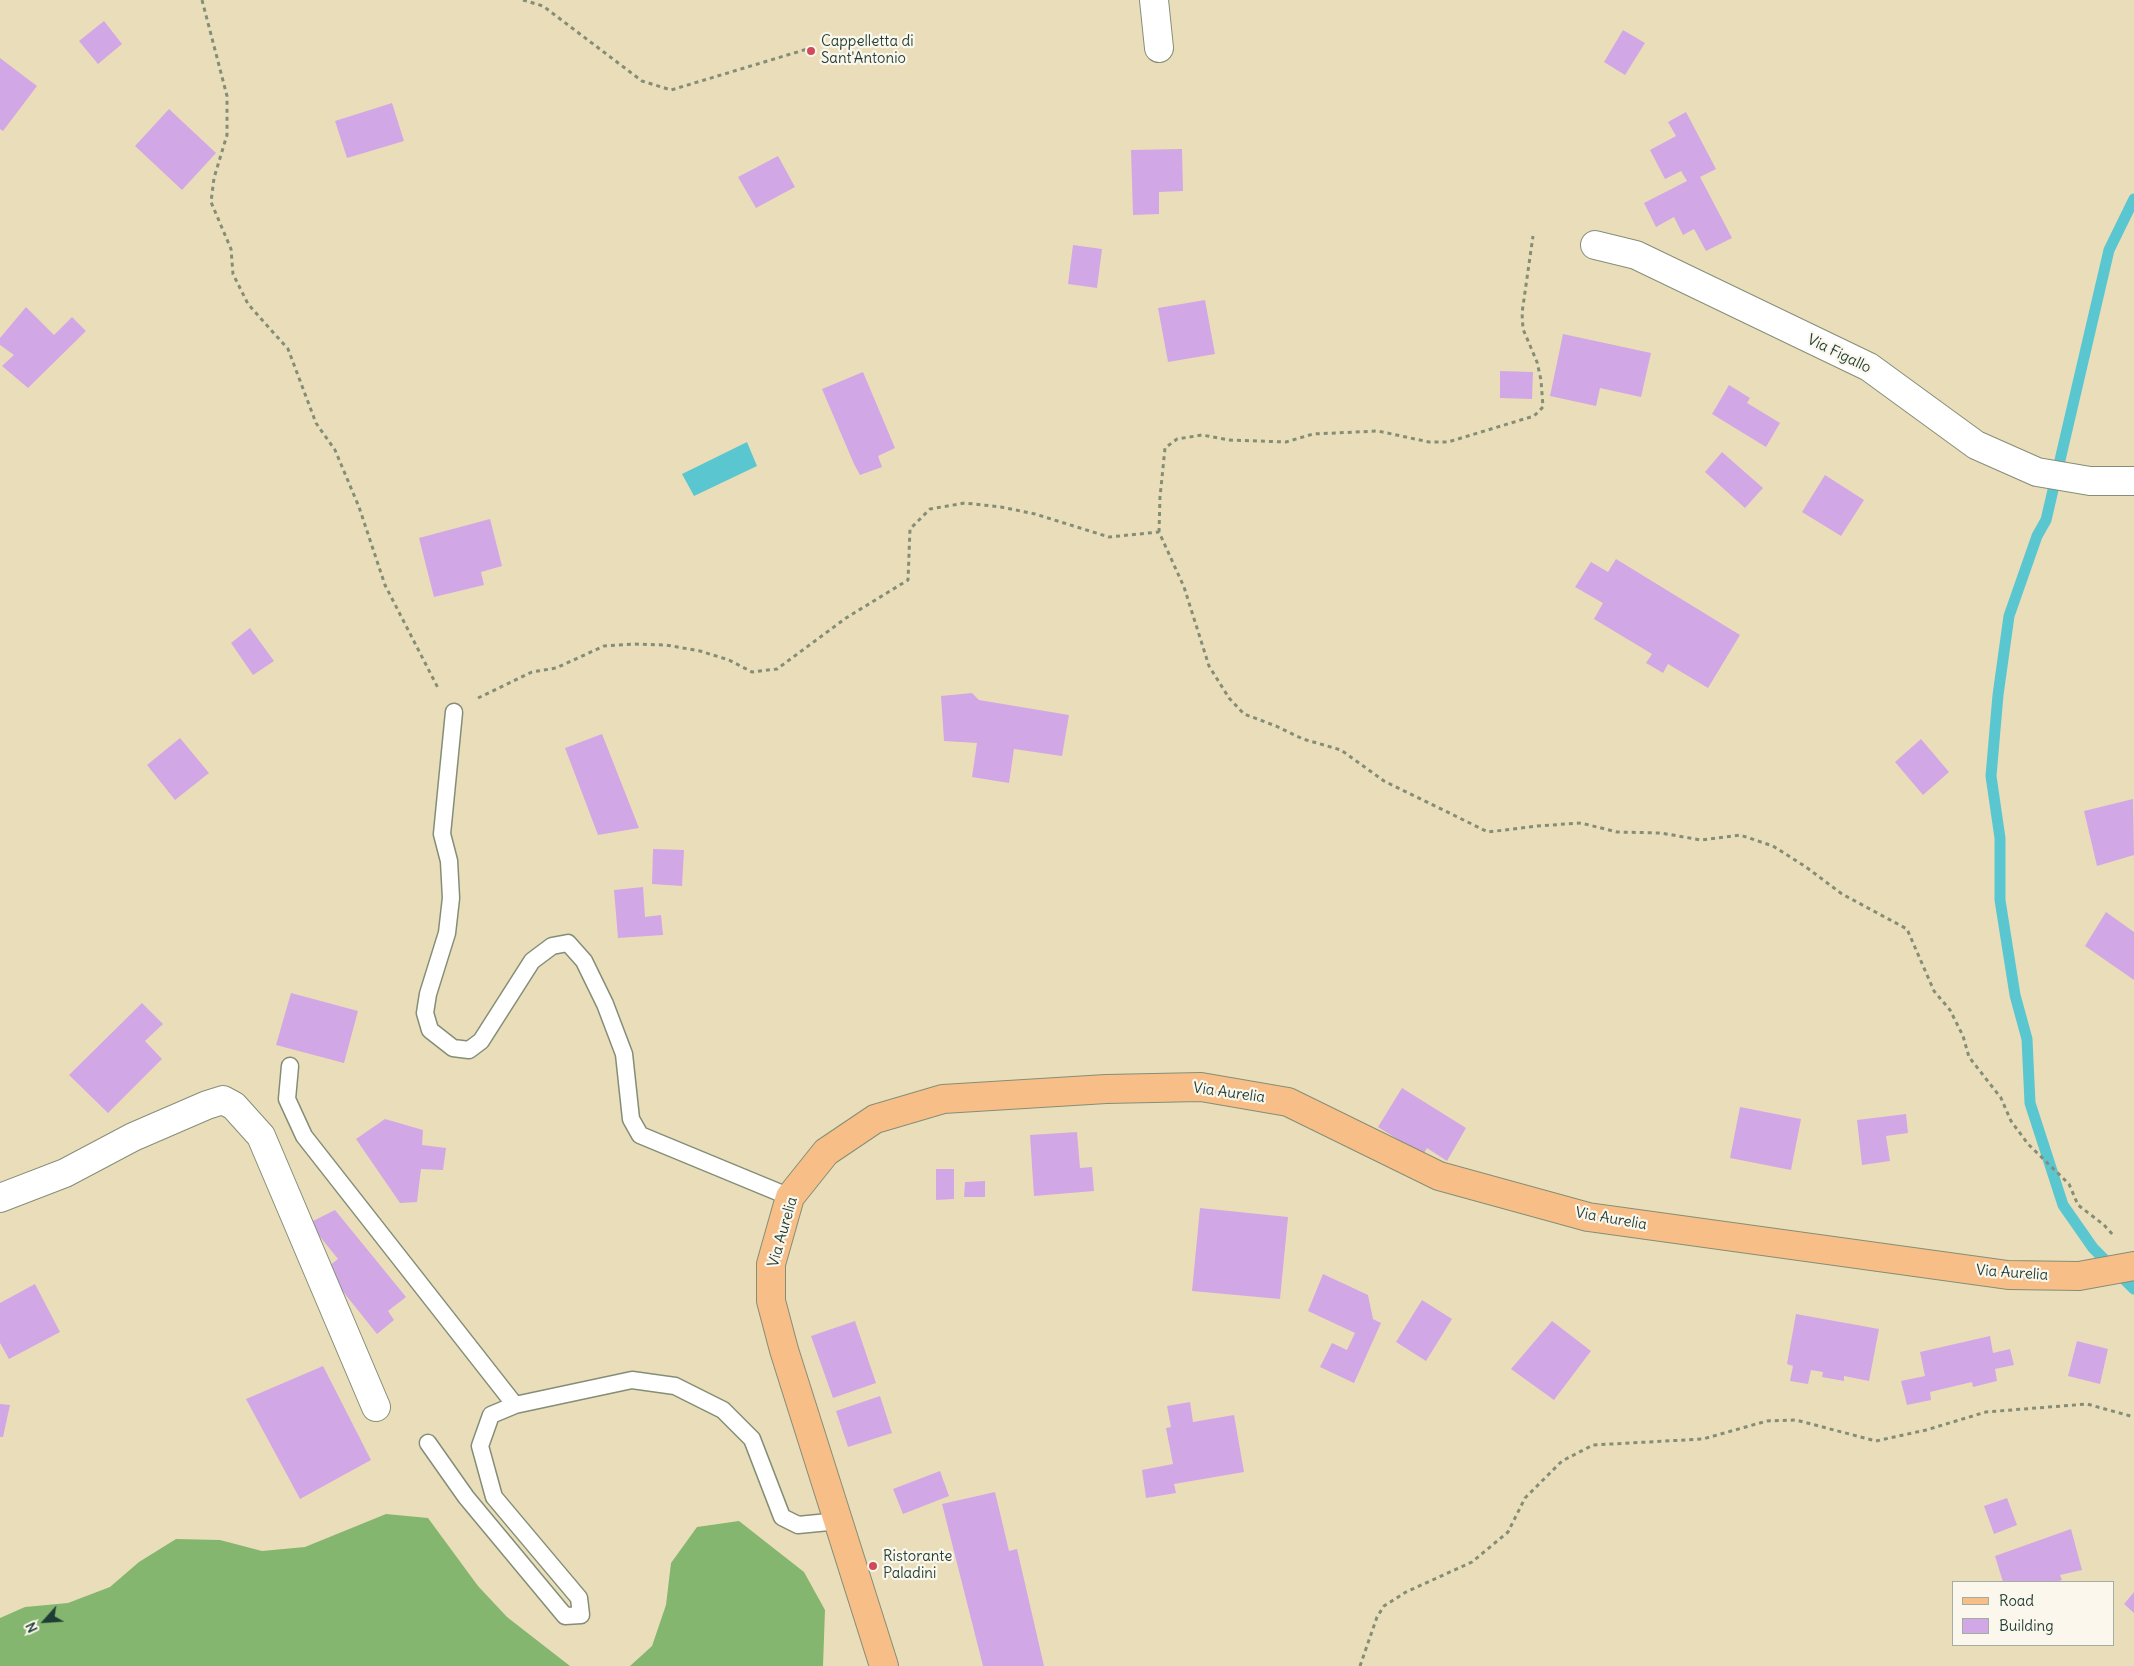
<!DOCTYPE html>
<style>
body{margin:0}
#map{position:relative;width:2134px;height:1666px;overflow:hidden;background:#eadeba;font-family:Delius,sans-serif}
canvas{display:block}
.legend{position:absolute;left:1952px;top:1581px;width:162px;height:65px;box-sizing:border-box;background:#fbf7ec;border:1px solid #a3ada2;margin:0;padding:6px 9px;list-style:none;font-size:15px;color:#1f3d34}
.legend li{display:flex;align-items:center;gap:10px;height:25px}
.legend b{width:25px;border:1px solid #a3ada2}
.north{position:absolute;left:20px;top:1596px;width:50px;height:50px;-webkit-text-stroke:4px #fbf7ec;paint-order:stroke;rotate:244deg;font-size:14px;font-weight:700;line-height:20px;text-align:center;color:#1f3d34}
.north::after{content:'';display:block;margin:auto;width:18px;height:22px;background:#1f3d34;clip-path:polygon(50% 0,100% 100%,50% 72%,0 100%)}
</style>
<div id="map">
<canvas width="2134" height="1666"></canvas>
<ul class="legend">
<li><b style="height:6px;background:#f7be87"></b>Road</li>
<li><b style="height:14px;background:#d2a7e5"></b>Building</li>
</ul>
<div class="north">N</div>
</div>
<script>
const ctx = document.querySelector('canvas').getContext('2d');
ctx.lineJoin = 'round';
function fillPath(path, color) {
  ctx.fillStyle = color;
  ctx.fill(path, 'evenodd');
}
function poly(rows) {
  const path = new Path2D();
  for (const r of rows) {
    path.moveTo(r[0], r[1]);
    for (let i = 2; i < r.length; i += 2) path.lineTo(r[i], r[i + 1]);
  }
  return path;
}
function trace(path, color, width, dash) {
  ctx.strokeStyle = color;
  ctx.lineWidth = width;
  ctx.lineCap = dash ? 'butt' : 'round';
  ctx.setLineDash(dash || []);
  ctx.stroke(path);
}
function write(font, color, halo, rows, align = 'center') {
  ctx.font = font + ' Delius,sans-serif';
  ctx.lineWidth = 4.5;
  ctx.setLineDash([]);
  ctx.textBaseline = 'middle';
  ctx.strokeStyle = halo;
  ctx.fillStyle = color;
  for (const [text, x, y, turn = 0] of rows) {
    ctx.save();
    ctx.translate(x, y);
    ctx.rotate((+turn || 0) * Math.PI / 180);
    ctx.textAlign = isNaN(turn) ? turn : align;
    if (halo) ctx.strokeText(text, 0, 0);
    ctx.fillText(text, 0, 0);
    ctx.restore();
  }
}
const forest = poly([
 [386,1514,428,1518,478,1586,507,1617,570,1666,0,1666,0,1618,25,1607,68,1603,110,1587,139,1562,176,1539,220,1540,262,1551,305,1547],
 [739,1521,804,1572,825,1610,823,1666,630,1666,652,1646,666,1605,671,1563,697,1527]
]);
const water = poly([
 [747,442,757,466,694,496,682,474]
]);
const stream = poly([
 [2134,199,2109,250,2046,520,2037,536,2009,616,1998,695,1991,776,2000,838,2000,900,2015,995,2027,1039,2030,1103,2063,1205,2093,1248,2134,1289]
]);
const building = poly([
 [104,21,122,44,98,64,79,41],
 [1623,30,1645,43,1625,75,1604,62],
 [0,58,37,86,3,131,0,129],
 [392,103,404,141,347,158,335,121],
 [169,109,216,153,182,190,135,146],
 [1686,112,1716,169,1700,177,1732,238,1706,251,1694,229,1683,235,1674,217,1656,227,1644,203,1687,181,1681,171,1665,179,1650,150,1676,136,1668,122],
 [1182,149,1183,191,1159,192,1159,214,1133,215,1131,150],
 [778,156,795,187,756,208,738,177],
 [1073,245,1102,249,1097,288,1068,284],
 [1205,300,1215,354,1168,362,1158,308],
 [26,307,54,335,72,317,86,331,28,388,2,366,14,355,0,345,0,338],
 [1563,334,1651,353,1641,397,1600,388,1596,406,1550,396],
 [1500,371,1533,372,1532,399,1500,398],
 [863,372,895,448,878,456,882,467,860,475,854,464,822,389],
 [1729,385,1750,398,1747,403,1780,423,1766,447,1712,414],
 [1722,452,1763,488,1745,508,1705,472],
 [1825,475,1864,500,1841,536,1802,512],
 [490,519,502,566,481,572,484,585,434,597,419,538],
 [1616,559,1740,635,1708,688,1668,664,1663,673,1646,663,1652,654,1594,619,1603,603,1575,587,1591,562,1608,572],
 [250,628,274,661,253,675,231,643],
 [972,693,979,700,1069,715,1062,756,1014,749,1009,783,972,777,977,743,944,741,941,696],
 [602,734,639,828,598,835,565,748],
 [180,738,209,773,175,800,147,765],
 [1921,739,1949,772,1923,795,1895,762],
 [2133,799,2134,855,2097,866,2084,811],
 [653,849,684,850,682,886,652,884],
 [643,887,645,917,661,915,663,935,618,938,614,890],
 [2106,912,2134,932,2134,980,2085,946],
 [291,993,358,1011,344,1063,276,1045],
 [142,1003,163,1024,145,1041,162,1059,108,1113,69,1075],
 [1402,1088,1466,1128,1447,1161,1427,1148,1423,1155,1378,1127],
 [1740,1107,1801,1119,1791,1170,1730,1158],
 [1906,1114,1908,1133,1886,1136,1890,1161,1862,1165,1857,1120],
 [385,1119,423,1130,422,1145,446,1148,443,1170,421,1169,417,1202,400,1203,356,1139],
 [1077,1132,1080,1168,1092,1167,1094,1191,1034,1196,1030,1135],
 [936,1169,954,1169,954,1199,936,1200],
 [985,1181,985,1197,964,1197,965,1182],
 [1200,1208,1288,1217,1280,1299,1192,1291],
 [335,1210,406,1297,388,1311,394,1320,377,1334,325,1269,338,1259,309,1223],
 [1323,1274,1368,1295,1373,1319,1381,1323,1354,1383,1320,1367,1332,1343,1347,1350,1355,1333,1308,1311],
 [35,1284,60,1332,9,1359,0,1343,0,1303],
 [1422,1300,1452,1319,1426,1361,1396,1342],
 [1796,1314,1879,1329,1869,1381,1844,1376,1844,1381,1822,1377,1823,1372,1811,1370,1808,1384,1790,1381,1793,1366,1787,1364],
 [855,1321,876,1383,833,1398,811,1336],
 [1552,1321,1591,1351,1554,1400,1511,1369],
 [1990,1336,1993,1353,2010,1349,2014,1365,1995,1369,1997,1381,1973,1387,1972,1382,1930,1392,1931,1400,1907,1405,1901,1381,1925,1376,1920,1352],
 [2077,1341,2108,1349,2100,1384,2068,1376],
 [323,1366,371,1460,300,1499,246,1399],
 [880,1396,892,1433,848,1447,836,1411],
 [1190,1402,1193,1422,1234,1415,1244,1472,1174,1484,1176,1493,1146,1498,1142,1470,1173,1464,1166,1428,1171,1427,1167,1406],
 [0,1404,10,1405,3,1437,0,1437],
 [940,1471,949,1496,903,1514,893,1489],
 [995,1492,1009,1551,1017,1549,1044,1666,983,1666,942,1504],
 [2007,1498,2017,1525,1994,1534,1984,1506],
 [2071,1529,2082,1570,2060,1575,2062,1580,2056,1582,2003,1582,1995,1556],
 [2134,1592,2134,1613,2124,1604]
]);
const path = poly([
 [202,0,227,96,227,135,214,178,211,202,231,249,233,274,248,304,288,349,316,423,335,450,359,507,385,585,439,690],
 [523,0,543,6,642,81,671,90,814,47],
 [1159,532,1160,497,1165,448,1177,439,1202,435,1229,440,1286,442,1313,434,1378,431,1429,442,1448,442,1534,416,1543,407,1541,380,1537,362,1523,329,1522,313,1533,236],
 [478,698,532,672,556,668,604,646,634,644,666,645,700,651,729,660,752,672,777,669,846,618,908,580,910,529,930,509,965,503,1001,507,1035,514,1109,537,1159,532,1184,587,1209,666,1229,698,1244,714,1276,726,1303,739,1341,750,1384,781,1488,832,1537,826,1581,823,1617,832,1661,833,1701,840,1740,835,1773,846,1806,867,1842,894,1907,929,1934,991,1950,1010,1963,1036,1969,1057,2001,1098,2011,1121,2028,1144,2069,1184,2078,1205,2104,1225,2114,1236],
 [1360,1666,1377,1617,1384,1606,1406,1592,1472,1562,1508,1532,1525,1498,1562,1461,1593,1445,1703,1439,1767,1421,1796,1420,1876,1441,1926,1430,1986,1412,2087,1404,2134,1417]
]);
const service = poly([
 [454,712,442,834,449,861,451,898,447,933,428,994,425,1013,430,1030,453,1048,469,1050,481,1041,532,961,552,946,568,943,584,961,605,1004,624,1054,631,1119,640,1135,790,1197],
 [290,1066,287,1099,304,1136,515,1405],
 [428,1443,466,1497,565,1616,581,1615,579,1598,494,1497,480,1446,491,1415,515,1405,632,1380,675,1386,723,1410,752,1439,782,1517,798,1525,839,1521]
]);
const minor = poly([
 [1154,0,1159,48],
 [1595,245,1636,255,1869,367,1976,445,2037,472,2090,481,2134,481],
 [0,1198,65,1173,133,1137,207,1105,223,1100,234,1106,261,1136,376,1407]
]);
const primary = poly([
 [884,1666,784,1350,771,1301,771,1264,790,1197,826,1152,875,1119,943,1099,1106,1089,1201,1087,1288,1102,1439,1176,1588,1217,2008,1275,2079,1276,2134,1266]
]);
const markers = [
 [811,51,5,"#d1495b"],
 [873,1566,5,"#d1495b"]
];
const poiNames = [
 ["Cappelletta di",821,42],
 ["Sant'Antonio",821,59],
 ["Ristorante",883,1557],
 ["Paladini",883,1574]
];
const streetNames = [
 ["Via Figallo",1839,354,26],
 ["Via Aurelia",1229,1093,8],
 ["Via Aurelia",1611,1219,10],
 ["Via Aurelia",783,1232,-74],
 ["Via Aurelia",2012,1273,4]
];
fillPath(forest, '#84b66f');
fillPath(water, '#5ac7d0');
trace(stream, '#5ac7d0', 11);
fillPath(building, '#d2a7e5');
trace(service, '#848e77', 19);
trace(minor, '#848e77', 30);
trace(primary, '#848e77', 30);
trace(path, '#848e77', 3, [4, 4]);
trace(service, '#fff', 16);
trace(minor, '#fff', 28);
trace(primary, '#f7be87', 28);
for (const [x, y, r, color] of markers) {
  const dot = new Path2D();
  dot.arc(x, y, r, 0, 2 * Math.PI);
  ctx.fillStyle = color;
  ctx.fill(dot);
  trace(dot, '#fbf7ec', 2);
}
write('15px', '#1f3d34', '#fbf7ec', poiNames, 'left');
write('15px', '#1f3d34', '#fbf7ec', streetNames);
</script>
